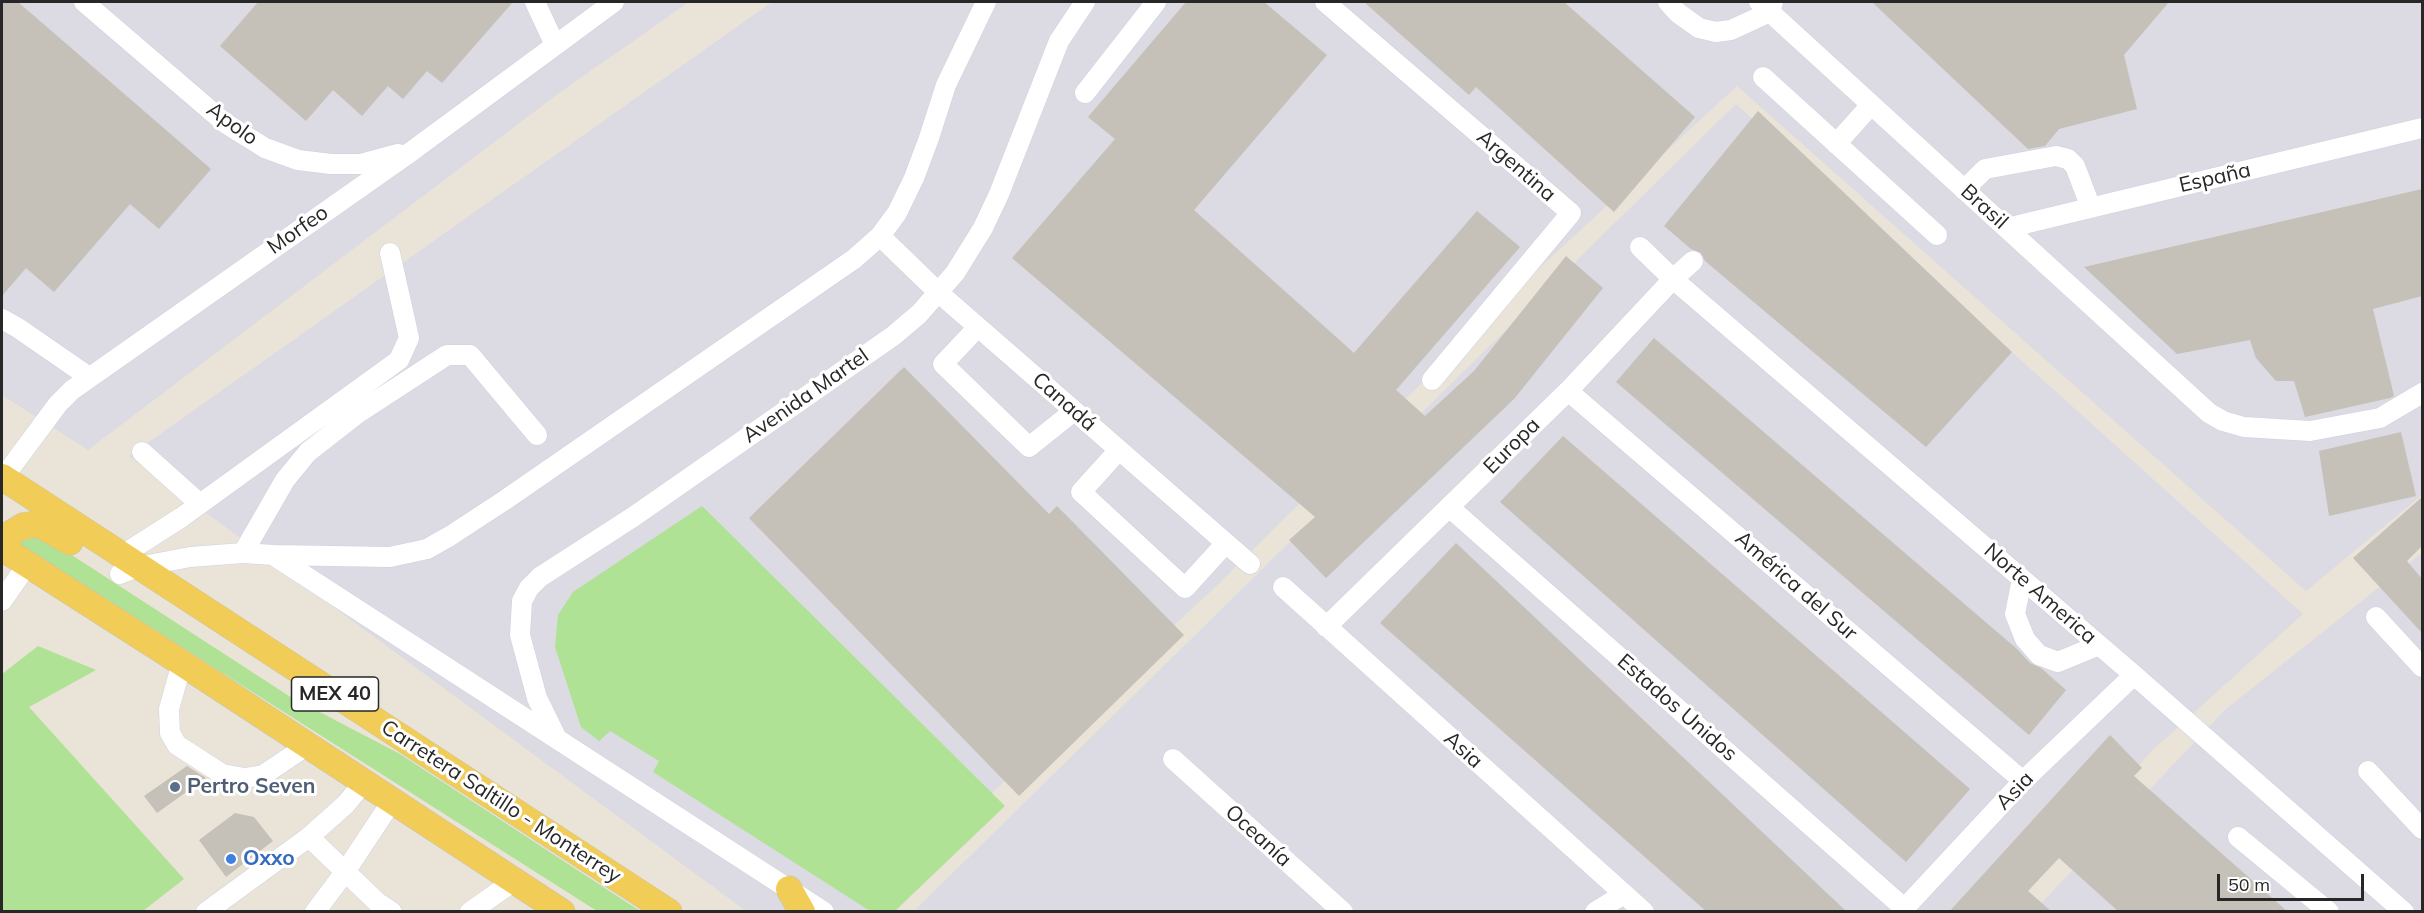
<!DOCTYPE html>
<meta charset="utf-8">
<style>
body{margin:0}
#map{position:relative;width:2424px;height:913px;overflow:hidden;background:#eae3d8;font-family:Mulish,sans-serif}
canvas{display:block}
.frame{position:absolute;inset:0;border:3px solid #272727;pointer-events:none}
.scale{position:absolute;left:2217px;top:874px;width:147px;height:27px;box-sizing:border-box;border:3px solid #272727;border-top:0;padding-left:8px;font-size:18px;line-height:21px;white-space:nowrap;color:#272727;-webkit-text-stroke:4px #fff;paint-order:stroke}
</style>
<div id="map">
<canvas width="2424" height="913"></canvas>
<div class="frame"></div>
<div class="scale">50 m</div>
</div>
<script>
const ctx = document.querySelector('canvas').getContext('2d');
ctx.lineJoin = 'round';
function fillPath(path, color) {
  ctx.fillStyle = color;
  ctx.fill(path, 'evenodd');
}
function poly(rows) {
  const path = new Path2D();
  for (const r of rows) {
    path.moveTo(r[0], r[1]);
    for (let i = 2; i < r.length; i += 2) path.lineTo(r[i], r[i + 1]);
  }
  return path;
}
function trace(path, color, width, dash) {
  ctx.strokeStyle = color;
  ctx.lineWidth = width;
  ctx.lineCap = dash ? 'butt' : 'round';
  ctx.setLineDash(dash || []);
  ctx.stroke(path);
}
function write(font, color, halo, rows, align = 'center') {
  ctx.font = font + ' Mulish,sans-serif';
  ctx.lineWidth = 6;
  ctx.setLineDash([]);
  ctx.textBaseline = 'middle';
  ctx.strokeStyle = halo;
  ctx.fillStyle = color;
  for (const [text, x, y, turn = 0] of rows) {
    ctx.save();
    ctx.translate(x, y);
    ctx.rotate((+turn || 0) * Math.PI / 180);
    ctx.textAlign = isNaN(turn) ? turn : align;
    if (halo) ctx.strokeText(text, 0, 0);
    ctx.fillText(text, 0, 0);
    ctx.restore();
  }
}
const industrial = poly([
 [2,2,689,2,559,93,88,450,2,395],
 [772,2,2422,2,2422,495,2306,591,1737,86,1524,282,1210,592,864,911,746,911,129,456],
 [1736,104,2303,614,2155,748,2000,911,913,912],
 [2422,553,2422,911,2033,912,2226,709]
]);
const green = poly([
 [702,506,1005,806,895,911,870,911,653,772,659,761,610,731,599,741,581,727,555,647,558,615,573,592],
 [36,536,44,537,289,696,400,754,640,911,597,911,18,543],
 [38,646,96,670,29,707,184,879,143,911,2,911,2,674]
]);
const building = poly([
 [2,2,18,2,211,169,159,229,130,204,54,292,26,268,2,296],
 [258,2,513,2,442,83,427,71,403,99,388,86,362,116,333,90,306,121,220,46],
 [1186,2,1264,2,1327,55,1194,210,1354,353,1477,211,1520,247,1396,390,1425,416,1474,371,1566,256,1603,288,1514,399,1326,578,1289,540,1315,517,1012,258,1115,139,1088,117],
 [1364,2,1564,2,1695,117,1614,212,1476,87,1469,95],
 [1872,2,2169,2,2124,55,2137,109,2059,129,2045,146,2028,149],
 [1758,111,2012,352,1926,447,1705,261,1701,253,1691,249,1664,226],
 [2422,189,2422,296,2373,309,2394,396,2390,398,2305,417,2294,381,2276,381,2256,358,2250,340,2177,354,2084,267],
 [1654,338,2017,649,2030,663,2041,668,2066,690,2029,735,1616,382],
 [904,367,1049,514,1057,506,1184,635,1019,796,749,518],
 [2401,432,2416,496,2329,516,2319,451],
 [1563,436,1970,789,1906,862,1500,502],
 [2422,497,2422,546,2407,561,2422,579,2422,633,2353,558],
 [1456,543,1847,912,1707,912,1380,623],
 [2110,735,2142,768,2134,776,2288,912,2119,912,2059,858,2028,891,2052,912,1949,912],
 [187,766,206,778,157,813,144,796],
 [235,813,254,817,273,841,226,877,199,840]
]);
const minor = poly([
 [84,2,225,123,265,148,298,160,331,164,361,164,398,154],
 [535,2,555,45],
 [1325,2,1571,213,1432,380],
 [1668,2,1678,13,1699,28,1716,32,1731,30,1770,12,1773,2],
 [1759,2,2209,413,2223,421,2244,427,2310,431,2380,418,2422,393],
 [1763,77,1937,235],
 [1085,93,1156,2],
 [1836,144,1871,105],
 [1964,190,1985,169,2056,156,2068,159,2075,166,2091,208],
 [2007,228,2422,128],
 [880,236,939,293,1250,564],
 [1640,247,1673,279,2134,675,2404,912],
 [2,319,18,328,89,377],
 [978,327,943,364,1029,447,1074,411],
 [1568,391,2023,781],
 [1119,450,1081,492,1185,588,1226,543],
 [142,452,200,504],
 [3,478,58,404,72,390,412,151,614,2],
 [1449,507,1904,908],
 [243,553,285,480,308,452,358,413,447,355,470,355,537,435],
 [273,555,390,557,427,549,450,536,505,500,854,259,880,236,897,213,914,178,929,138,946,85,986,2],
 [121,556,182,517,399,360,409,338,390,253],
 [120,574,138,567,190,557,243,553,273,555,824,912],
 [2022,579,2015,614,2025,639,2039,655,2058,662,2099,645],
 [1283,587,1644,912],
 [2,601,27,565],
 [2376,617,2422,667],
 [1326,627,1568,391,1673,279,1693,261],
 [182,663,169,709,170,733,177,745,222,774,245,778,263,775,308,745],
 [557,739,537,698,520,635,522,601,529,588,540,577,633,517,893,336,919,314,955,273,983,228,999,194,1059,41,1085,2],
 [1173,759,1343,912],
 [2368,771,2422,829],
 [309,837,377,902,392,912],
 [2238,837,2329,912],
 [206,912,309,837,346,804,364,782],
 [315,912,345,872,392,801],
 [470,912,514,881],
 [1595,912,1624,894],
 [1901,912,2023,781,2134,675]
]);
const major = poly([
 [2,477,669,912],
 [2,539,23,526,38,524,70,542],
 [2,548,182,663,562,912],
 [789,889,802,912]
]);
const markers = [
 [175,787,6,"#5c6f8a"],
 [231,859,6,"#3f7fe0"]
];
const shields = [
 [335,694,87]
];
const shieldNames = [
 ["MEX 40",335,694]
];
const streetNames = [
 ["Apolo",232,124,36],
 ["Argentina",1516,166,41],
 ["España",2215,178,-13],
 ["Brasil",1984,207,42],
 ["Morfeo",298,230,-35],
 ["Avenida Martel",806,396,-35],
 ["Canadá",1064,402,41],
 ["Europa",1512,446,-45],
 ["América del Sur",1796,586,41],
 ["Norte America",2040,594,41],
 ["Estados Unidos",1677,708,41],
 ["Asia",1463,750,42],
 ["Asia",2015,791,-46],
 ["Carretera Saltillo - Monterrey",501,802,33],
 ["Oceanía",1258,836,42]
];
const serviceNames = [
 ["Pertro Seven",187,787]
];
const shopNames = [
 ["Oxxo",243,859]
];
fillPath(industrial, '#dcdae2');
fillPath(green, '#afe294');
fillPath(building, '#c5c0b8');
trace(minor, '#ced2e1', 21);
trace(major, '#c3c3c3', 27);
trace(minor, '#fff', 20);
trace(major, '#f1cc57', 26);
for (const [x, y, r, color] of markers) {
  const dot = new Path2D();
  dot.arc(x, y, r, 0, 2 * Math.PI);
  ctx.fillStyle = color;
  ctx.fill(dot);
  trace(dot, '#fff', 2);
}
for (const [x, y, w] of shields) {
  const box = new Path2D();
  box.roundRect(x - w / 2, y - 17, w, 34, 4.5);
  ctx.fillStyle = '#fff';
  ctx.fill(box);
  trace(box, '#272727', 1.5);
}
write('bold 20px', '#272727', null, shieldNames);
write('21px', '#272727', '#fff', streetNames);
write('bold 21px', '#4e5e75', '#fff', serviceNames, 'left');
write('bold 21px', '#366cbe', '#fff', shopNames, 'left');
</script>
